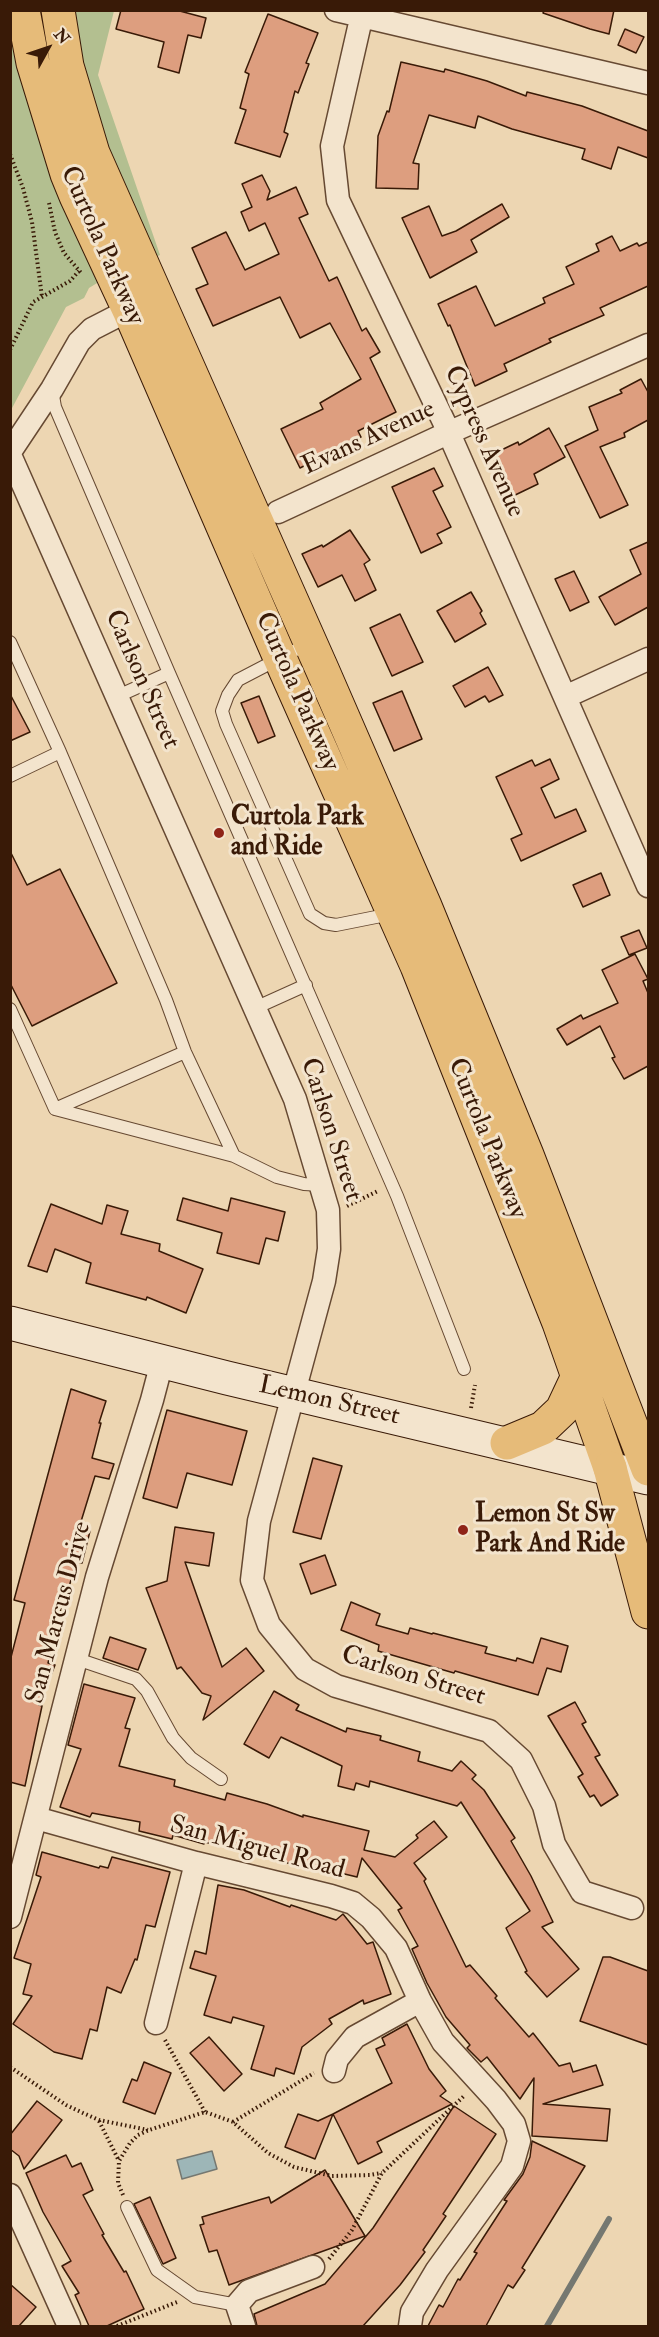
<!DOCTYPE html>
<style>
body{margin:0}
#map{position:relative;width:659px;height:2337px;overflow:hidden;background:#edd6b2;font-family:"IM FELL Double Pica",serif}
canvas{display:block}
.frame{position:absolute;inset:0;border:12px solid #391a07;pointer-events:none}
.north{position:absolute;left:18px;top:18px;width:60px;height:60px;-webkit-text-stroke:4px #f3e4cd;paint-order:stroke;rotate:50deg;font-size:16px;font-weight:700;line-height:24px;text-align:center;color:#391a07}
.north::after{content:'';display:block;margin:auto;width:21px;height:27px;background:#391a07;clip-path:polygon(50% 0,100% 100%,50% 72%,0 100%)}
</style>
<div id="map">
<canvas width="659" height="2337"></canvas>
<div class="frame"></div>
<div class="north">N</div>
</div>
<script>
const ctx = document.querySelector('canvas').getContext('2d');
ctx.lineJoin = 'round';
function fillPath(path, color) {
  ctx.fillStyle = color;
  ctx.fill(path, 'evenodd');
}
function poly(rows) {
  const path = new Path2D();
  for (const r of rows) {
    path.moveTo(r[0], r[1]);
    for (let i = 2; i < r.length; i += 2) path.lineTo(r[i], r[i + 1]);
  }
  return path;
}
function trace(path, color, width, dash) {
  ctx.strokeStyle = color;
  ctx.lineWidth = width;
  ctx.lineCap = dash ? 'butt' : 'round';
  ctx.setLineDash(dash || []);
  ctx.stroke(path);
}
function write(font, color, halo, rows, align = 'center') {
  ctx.font = font + ' "IM FELL Double Pica",serif';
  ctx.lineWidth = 6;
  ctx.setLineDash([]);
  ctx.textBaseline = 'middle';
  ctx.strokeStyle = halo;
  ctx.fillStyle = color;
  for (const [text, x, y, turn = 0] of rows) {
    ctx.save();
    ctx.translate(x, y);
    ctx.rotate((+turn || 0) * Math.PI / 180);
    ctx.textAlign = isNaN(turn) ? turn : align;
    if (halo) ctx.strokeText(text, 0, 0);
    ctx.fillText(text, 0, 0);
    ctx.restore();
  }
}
const green = poly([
 [11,11,114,11,98,75,160,255,102,280,89,288,84,298,66,307,11,410]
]);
const water = poly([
 [212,2151,217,2169,182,2179,177,2160,212,2151]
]);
const stream = poly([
 [547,2326,609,2219]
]);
const building = poly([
 [121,10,176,10,206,18,201,38,188,35,179,73,158,67,164,42,116,29,121,10],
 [544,10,614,10,609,34,590,29,543,13,544,10],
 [268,14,318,33,306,63,309,64,298,93,295,91,284,132,288,134,280,157,235,143,246,110,240,108,249,74,245,72,268,14],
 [625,29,644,37,636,53,618,45,625,29],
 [401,62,444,72,445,69,487,81,526,96,527,92,582,106,648,131,648,158,618,147,611,169,582,159,585,149,512,129,478,116,475,128,429,115,413,163,419,164,418,189,376,188,378,136,387,111,389,112,401,62],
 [262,175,270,191,267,200,296,187,308,214,299,218,329,281,337,277,362,331,366,328,380,352,370,358,396,412,358,431,361,437,300,468,281,429,323,409,320,403,361,379,330,323,300,338,280,297,213,326,196,289,208,284,192,248,226,232,245,270,279,254,265,223,249,231,241,212,252,207,242,184,262,175],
 [502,204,509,217,471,240,477,252,430,278,402,218,429,206,442,236,456,231,502,204],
 [612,236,620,251,637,243,639,246,648,242,648,286,600,308,604,315,549,339,551,342,504,364,507,371,475,386,450,325,448,326,438,304,476,286,495,326,545,303,543,298,574,284,566,267,599,251,596,244,612,236],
 [641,379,648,392,648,420,624,433,625,437,600,447,628,505,600,518,565,446,598,430,589,407,622,393,620,390,641,379],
 [549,428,565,457,534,474,538,484,511,497,491,455,518,442,519,445,549,428],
 [434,468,443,486,433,491,451,527,437,534,442,543,421,553,392,487,434,468],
 [350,530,370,560,364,564,376,590,355,601,342,575,318,587,302,554,322,545,323,547,350,530],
 [648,542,648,607,615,625,599,597,641,574,630,550,648,542],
 [574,571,589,602,570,611,555,579,574,571],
 [471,592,482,611,480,613,486,624,455,642,437,611,471,592],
 [400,614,423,662,392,676,370,628,400,614],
 [488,667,503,695,489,702,485,696,465,707,453,686,488,667],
 [402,691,422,739,394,751,373,703,402,691],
 [10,694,30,732,10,741,10,694],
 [259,696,275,736,258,743,241,703,259,696],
 [550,759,559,779,541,788,555,818,576,809,586,831,521,861,511,839,522,834,496,777,532,760,535,766,550,759],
 [10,851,27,885,60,869,117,983,32,1026,10,983,10,851],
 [601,873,610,895,583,907,573,885,601,873],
 [639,930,647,948,629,955,621,937,639,930],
 [635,954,648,979,643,981,648,993,648,1066,624,1079,612,1058,615,1057,600,1026,567,1045,557,1029,581,1015,583,1019,618,1003,602,970,635,954],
 [183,1198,228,1211,231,1198,285,1212,278,1241,266,1238,259,1264,217,1253,222,1233,177,1220,183,1198],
 [51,1204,102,1224,107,1205,128,1211,121,1234,160,1244,159,1251,203,1269,186,1313,147,1297,146,1300,86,1283,91,1263,55,1249,47,1272,28,1266,51,1204],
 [71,1389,106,1401,99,1423,101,1423,92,1458,114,1464,109,1479,95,1476,79,1528,90,1531,82,1563,76,1562,64,1605,62,1604,48,1663,55,1665,39,1705,42,1706,25,1786,10,1782,10,1661,25,1603,14,1600,71,1389],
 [167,1410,247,1431,232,1485,187,1473,177,1508,143,1498,167,1410],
 [313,1458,342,1466,321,1539,293,1532,313,1458],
 [175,1527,214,1533,209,1566,185,1562,222,1667,246,1648,264,1671,203,1720,211,1696,202,1693,181,1667,177,1669,146,1588,167,1581,175,1527],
 [325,1555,336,1585,311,1594,300,1564,325,1555],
 [351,1602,380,1614,376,1625,408,1634,410,1628,432,1634,433,1633,487,1647,485,1653,516,1661,517,1658,533,1663,541,1638,568,1646,561,1672,547,1668,538,1695,455,1671,454,1673,378,1651,379,1645,341,1630,351,1602],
 [110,1637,146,1649,138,1670,103,1658,110,1637],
 [84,1684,135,1698,125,1728,130,1729,119,1766,175,1780,174,1786,225,1800,227,1793,267,1804,303,1817,303,1815,369,1831,364,1850,395,1857,418,1838,416,1835,434,1821,447,1837,414,1863,426,1879,424,1881,466,1967,470,1965,497,1996,495,1998,529,2037,533,2033,559,2066,570,2063,573,2072,596,2065,603,2085,543,2104,610,2109,607,2141,532,2136,534,2078,520,2099,487,2057,481,2062,467,2048,470,2045,446,2017,427,1983,412,1949,418,1946,398,1910,402,1908,362,1858,357,1877,320,1868,319,1871,205,1842,204,1844,173,1835,172,1839,139,1831,140,1822,92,1813,90,1817,60,1807,81,1749,68,1745,84,1684],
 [274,1691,299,1705,296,1710,346,1732,347,1728,381,1736,380,1740,420,1752,418,1761,452,1771,461,1761,476,1775,472,1779,484,1790,515,1838,511,1841,531,1876,553,1922,542,1927,579,1969,547,1997,525,1972,527,1971,506,1928,530,1911,461,1802,457,1806,370,1781,369,1787,356,1783,354,1790,338,1786,342,1766,281,1737,269,1758,244,1744,274,1691],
 [575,1702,586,1722,582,1724,600,1755,595,1757,618,1795,601,1806,594,1795,590,1797,578,1777,583,1774,548,1716,575,1702],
 [42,1852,99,1868,100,1866,108,1868,112,1857,170,1872,155,1927,146,1925,137,1960,135,1959,121,1993,107,1987,97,2031,90,2029,82,2059,54,2052,13,2024,32,1996,23,1994,31,1964,14,1958,41,1877,36,1875,42,1852],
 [218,1885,244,1890,290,1907,291,1905,336,1920,343,1914,367,1944,373,1942,391,1994,364,2004,363,2000,329,2019,332,2024,302,2047,294,2074,276,2068,274,2076,251,2069,264,2026,233,2017,231,2023,204,2015,216,1976,190,1968,195,1951,206,1954,218,1885],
 [603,1957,610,1957,648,1971,648,2045,580,2021,603,1957],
 [407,2024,429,2069,446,2091,440,2096,452,2104,377,2142,382,2152,358,2164,333,2114,392,2083,376,2049,385,2045,382,2038,407,2024],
 [209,2037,242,2074,224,2091,190,2053,209,2037],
 [144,2062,171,2073,155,2114,123,2102,132,2079,137,2081,144,2062],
 [37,2101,62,2120,24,2169,19,2156,10,2149,10,2135,37,2101],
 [454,2106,496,2134,443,2214,446,2216,423,2250,425,2252,400,2285,363,2326,257,2326,254,2314,325,2284,373,2228,454,2106],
 [298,2114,318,2121,333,2114,315,2159,285,2147,298,2114],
 [532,2141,585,2166,522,2268,525,2270,513,2288,508,2285,486,2326,428,2326,439,2305,443,2307,458,2279,460,2280,477,2253,474,2252,507,2201,504,2200,523,2174,530,2157,532,2141],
 [66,2155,72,2167,81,2163,93,2190,83,2195,104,2234,102,2235,124,2272,126,2271,144,2309,107,2326,89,2326,75,2295,79,2293,62,2266,71,2261,43,2212,26,2173,66,2155],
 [325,2170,365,2236,229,2285,217,2250,209,2252,200,2225,204,2224,202,2217,269,2197,271,2203,325,2170],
 [150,2197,176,2258,163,2264,134,2204,150,2197],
 [10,2284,36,2307,19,2326,10,2326,10,2284]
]);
const path = poly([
 [10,154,23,188,32,222,42,297],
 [49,203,55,232,64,253,82,274],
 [10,350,33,302,70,281,79,271],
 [347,1206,378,1191],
 [471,1408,475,1385],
 [165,2040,205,2112],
 [10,2067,66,2105,83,2113,99,2120,148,2130],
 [99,2121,119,2161],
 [233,2122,314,2073],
 [123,2195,118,2183,119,2161,130,2143,138,2135,149,2130,205,2112,233,2122,268,2153,294,2167,332,2176,370,2175,382,2173],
 [329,2259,352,2230,382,2173,464,2096],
 [117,2326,177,2302]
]);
const lane = poly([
 [52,390,55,407,169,673,397,1196,464,1369],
 [10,642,60,752,166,1000,185,1052,234,1156,277,1177,304,1184,322,1185],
 [309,643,238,680,228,695,222,711,226,724,310,914,324,923,336,925,391,914],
 [118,696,169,673],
 [10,776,60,752],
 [255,1008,306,985],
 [10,1009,55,1109,234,1156],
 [55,1109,185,1052],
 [77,1659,136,1679,147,1691,173,1738,191,1758,221,1779],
 [127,2207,157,2270,195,2297,237,2305]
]);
const street = poly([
 [336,10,648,83],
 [363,10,332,146,338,200,444,422,648,886],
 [10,452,52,389,79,342,92,329,129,310],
 [10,455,295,1099,328,1210,329,1249,324,1281,259,1521,252,1580,269,1625,305,1669,336,1686,489,1731,521,1760,544,1806,554,1844,582,1892,632,1908],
 [278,512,448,433,648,345],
 [565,697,648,659],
 [36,1818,196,1863,331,1896,353,1903,371,1918,396,1948,420,2001,443,2042,496,2100,514,2124,519,2141,512,2166,437,2270,412,2312,410,2326],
 [10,1917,97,1577,152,1400,162,1362],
 [156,2023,196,1863],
 [334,2071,337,2059,355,2037,420,2001],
 [10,2195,69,2326],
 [244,2326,237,2305,249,2291,313,2267]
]);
const secondary = poly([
 [10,1323,227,1378,648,1478]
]);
const primary = poly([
 [23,10,33,63,67,174,76,196,129,310,280,658,417,966,559,1323,610,1468],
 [58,10,67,66,93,153,322,669,425,906,527,1155,648,1469],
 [507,1443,543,1428,562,1410,578,1376]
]);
const highway = poly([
 [610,1468,648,1612]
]);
const markers = [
 [219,833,6,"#8f2418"],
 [463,1530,6,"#8f2418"]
];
const streetNames = [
 ["Curtola Parkway",101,246,66],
 ["Evans Avenue",369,439,-25],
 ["Cypress Avenue",483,442,66],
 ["Carlson Street",141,680,66],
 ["Curtola Parkway",296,692,66],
 ["Carlson Street",330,1130,72],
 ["Curtola Parkway",486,1139,68],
 ["Lemon Street",329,1402,13],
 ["San Marcus Drive",60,1613,-75],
 ["Carlson Street",413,1677,17],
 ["San Miguel Road",257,1849,15]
];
const poiNames = [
 ["Curtola Park",231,818],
 ["and Ride",231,848],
 ["Lemon St Sw",475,1515],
 ["Park And Ride",475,1545]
];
fillPath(green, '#b3bf90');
fillPath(water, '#9db6b7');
trace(water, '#757871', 1.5);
trace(stream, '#757871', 6);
fillPath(building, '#dd9e7f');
trace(building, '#391a07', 1.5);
trace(lane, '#664932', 14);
trace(street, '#664932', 25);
trace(secondary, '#391a07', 35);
trace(primary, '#391a07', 35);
trace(highway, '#391a07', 35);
trace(path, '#391a07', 4, [1.5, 3]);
trace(lane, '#f3e4cd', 12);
trace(street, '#f3e4cd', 22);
trace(secondary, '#f3e4cd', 33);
trace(primary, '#e6bb79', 33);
trace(highway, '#e6bb79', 33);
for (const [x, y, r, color] of markers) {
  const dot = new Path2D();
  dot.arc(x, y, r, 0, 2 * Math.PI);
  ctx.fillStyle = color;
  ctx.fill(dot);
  trace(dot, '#f3e4cd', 2);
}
write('26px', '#391a07', '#f3e4cd', streetNames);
write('bold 26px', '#391a07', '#f3e4cd', poiNames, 'left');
</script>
